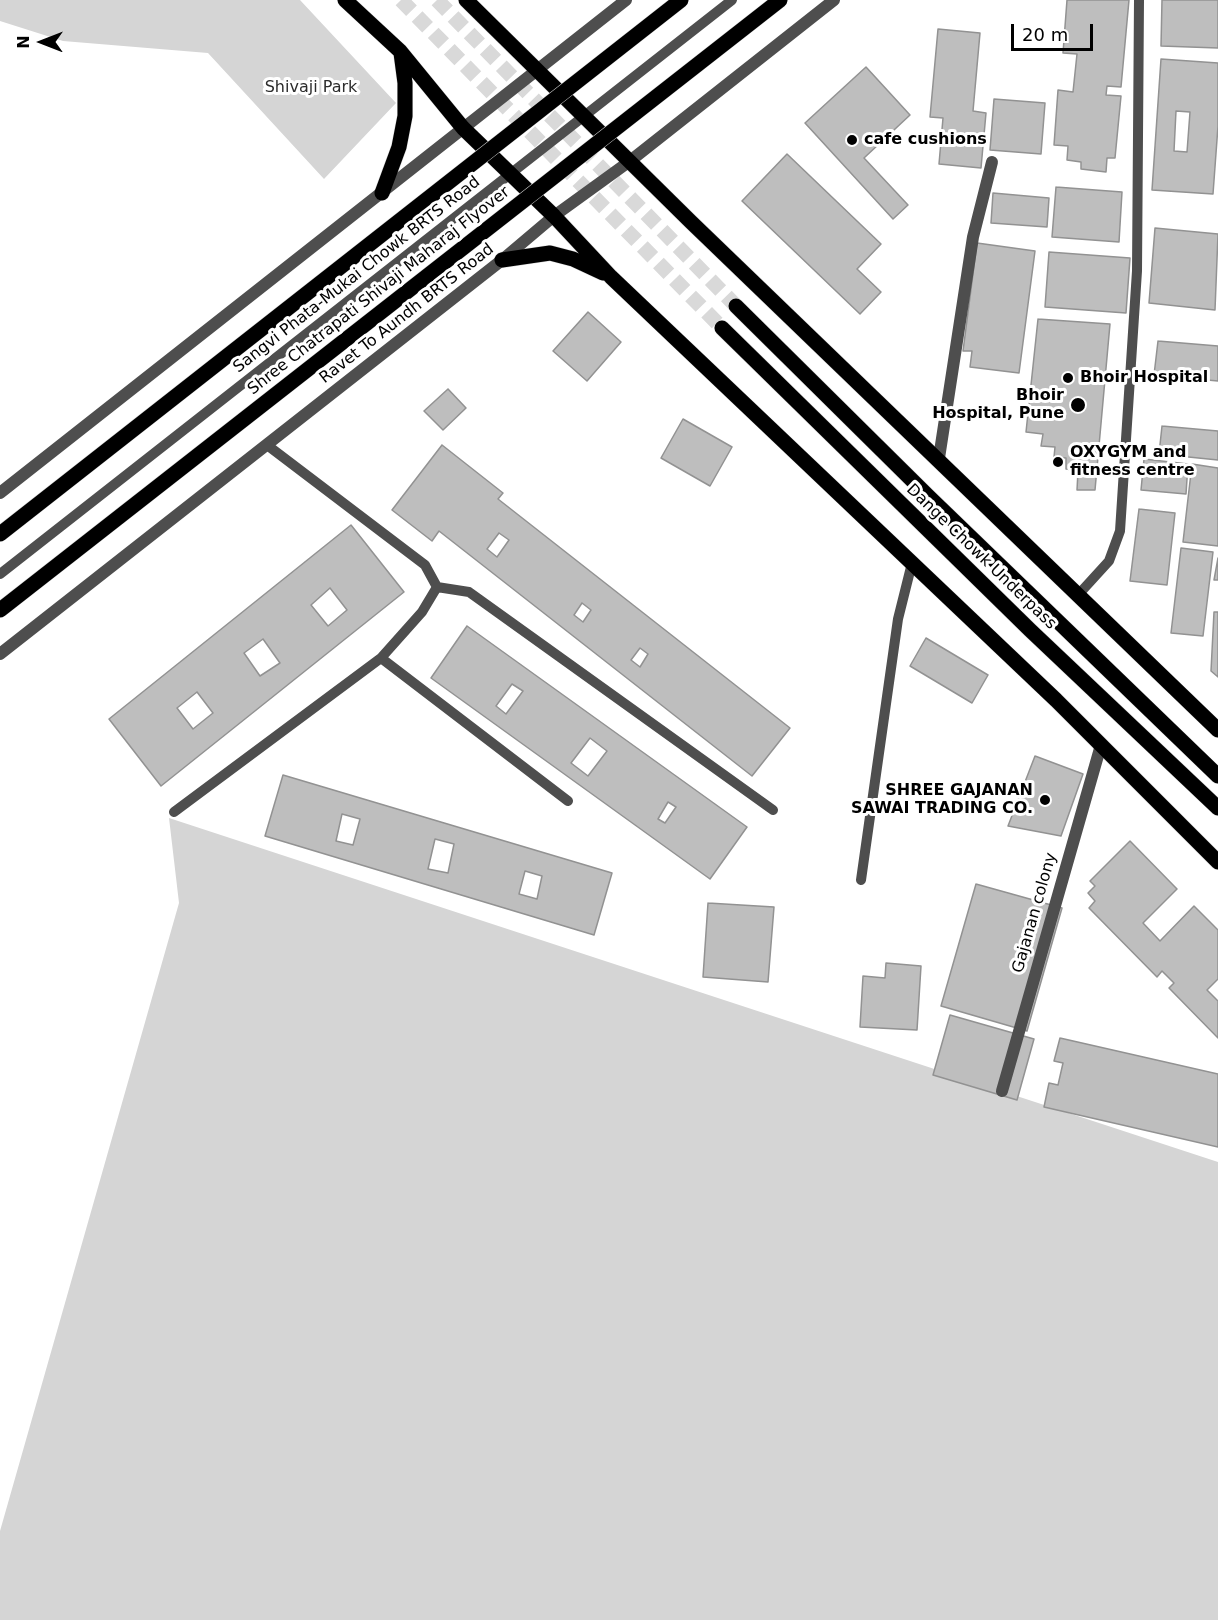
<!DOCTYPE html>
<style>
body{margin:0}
#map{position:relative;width:1218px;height:1620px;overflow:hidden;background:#fff;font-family:"DejaVu Sans",sans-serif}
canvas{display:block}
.north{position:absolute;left:12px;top:12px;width:60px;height:60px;-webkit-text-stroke:4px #fff;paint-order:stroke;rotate:270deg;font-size:16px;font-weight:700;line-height:24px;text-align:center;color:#000}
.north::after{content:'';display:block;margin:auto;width:21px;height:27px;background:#000;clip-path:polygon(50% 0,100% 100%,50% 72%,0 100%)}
.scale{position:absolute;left:1011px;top:24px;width:82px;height:27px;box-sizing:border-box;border:3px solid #000;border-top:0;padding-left:8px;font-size:18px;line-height:21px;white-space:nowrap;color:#000;-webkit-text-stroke:4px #fff;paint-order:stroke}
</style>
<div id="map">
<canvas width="1218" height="1620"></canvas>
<div class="north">N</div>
<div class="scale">20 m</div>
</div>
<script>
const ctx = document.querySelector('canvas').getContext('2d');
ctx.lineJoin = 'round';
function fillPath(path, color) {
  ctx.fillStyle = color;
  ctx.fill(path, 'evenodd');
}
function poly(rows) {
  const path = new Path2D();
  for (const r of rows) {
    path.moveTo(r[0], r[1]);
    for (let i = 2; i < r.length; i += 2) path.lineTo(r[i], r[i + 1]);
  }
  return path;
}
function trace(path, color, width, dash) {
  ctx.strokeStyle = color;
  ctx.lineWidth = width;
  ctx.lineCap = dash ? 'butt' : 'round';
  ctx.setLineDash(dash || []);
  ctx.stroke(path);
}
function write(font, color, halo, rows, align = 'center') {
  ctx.font = font + ' "DejaVu Sans",sans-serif';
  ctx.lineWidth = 6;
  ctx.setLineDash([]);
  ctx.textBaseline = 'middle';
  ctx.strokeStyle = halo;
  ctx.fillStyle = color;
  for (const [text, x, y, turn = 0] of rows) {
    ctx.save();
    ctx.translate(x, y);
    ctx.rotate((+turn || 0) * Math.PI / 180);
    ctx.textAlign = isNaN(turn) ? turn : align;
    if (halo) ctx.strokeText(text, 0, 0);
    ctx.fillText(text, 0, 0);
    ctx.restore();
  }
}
const green = poly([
 [0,0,300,0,396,103,324,179,208,53,63,41,0,21],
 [169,818,1218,1162,1218,1620,0,1620,0,1531,179,903]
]);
const building = poly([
 [1067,0,1129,0,1121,87,1107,86,1106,95,1121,96,1115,158,1107,158,1106,172,1081,169,1081,162,1067,160,1068,146,1054,145,1058,90,1073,92,1077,54,1063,53,1067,0],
 [1162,0,1218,0,1218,48,1161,46,1162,0],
 [938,29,980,33,973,111,986,113,981,168,939,164,943,118,930,117,938,29],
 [1161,59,1218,63,1218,126,1213,194,1152,190,1161,59],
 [1176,111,1190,112,1187,152,1174,151,1176,111],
 [866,67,910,115,864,158,908,205,893,219,805,123,866,67],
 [994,99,1045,103,1041,154,990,150,994,99],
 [787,154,881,244,857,269,881,292,860,314,742,201,787,154],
 [1056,187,1122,192,1119,242,1052,237,1056,187],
 [993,193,1049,198,1047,227,991,223,993,193],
 [1155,228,1218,234,1215,310,1149,303,1155,228],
 [977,243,1035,251,1019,373,970,367,972,351,963,351,977,243],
 [1049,252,1130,258,1126,313,1045,307,1049,252],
 [588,312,621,342,587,381,553,351,588,312],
 [1038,319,1110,324,1095,490,1077,490,1078,471,1066,469,1066,458,1054,457,1055,447,1041,446,1043,434,1026,432,1038,319],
 [1158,341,1218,346,1218,381,1154,375,1158,341],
 [448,389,466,408,443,430,424,411,448,389],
 [683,419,732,447,710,486,661,458,683,419],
 [1162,426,1218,431,1218,460,1159,454,1162,426],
 [442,445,503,493,498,499,790,728,752,776,439,531,432,541,392,510,442,445],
 [499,533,509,540,497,557,487,549,499,533],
 [582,603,591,610,583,622,574,615,582,603],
 [640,648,648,654,640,667,631,660,640,648],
 [1144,459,1188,464,1186,494,1141,490,1144,459],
 [1192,464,1218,468,1218,546,1183,542,1192,464],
 [1139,509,1175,513,1167,585,1130,581,1139,509],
 [351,525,404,592,161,786,109,719,351,525],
 [330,588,347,610,328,626,311,605,330,588],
 [263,639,280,663,260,676,244,653,263,639],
 [197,692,213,713,193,729,177,708,197,692],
 [1181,548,1213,552,1203,636,1171,633,1181,548],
 [1218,558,1218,580,1214,580,1218,558],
 [1214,612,1218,612,1218,677,1211,671,1214,612],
 [467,626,747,827,710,879,431,678,467,626],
 [512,684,523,691,506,714,496,706,512,684],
 [590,738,607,751,588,776,571,763,590,738],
 [668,802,676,807,665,823,658,819,668,802],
 [926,638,988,675,972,703,910,666,926,638],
 [1035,756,1083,774,1061,836,1008,826,1035,756],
 [283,775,612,873,594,935,265,836,283,775],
 [342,814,360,819,353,845,336,841,342,814],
 [435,839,454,844,448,873,428,869,435,839],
 [525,871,542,876,537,899,519,894,525,871],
 [1130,841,1177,889,1143,923,1160,941,1194,906,1218,930,1218,979,1207,990,1218,1001,1218,1038,1169,988,1174,983,1162,971,1157,977,1089,908,1095,901,1088,893,1095,886,1090,881,1130,841],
 [976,884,1062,908,1027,1031,941,1006,976,884],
 [708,903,774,907,768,982,703,977,708,903],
 [886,963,921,966,917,1030,860,1027,863,976,885,978,886,963],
 [950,1015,1034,1039,1017,1100,933,1075,950,1015],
 [1060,1038,1218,1074,1218,1147,1044,1107,1049,1083,1058,1085,1063,1063,1054,1061,1060,1038]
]);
const primaryTunnel = poly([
 [401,0,722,328],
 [437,0,736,306]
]);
const service = poly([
 [267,445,425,565,437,587,422,612,381,658,568,801],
 [0,574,732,0],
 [437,587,469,592,773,810],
 [1078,595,1109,561,1120,531,1137,271,1139,0],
 [174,812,381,658],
 [861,880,898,619,912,563]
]);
const minor = poly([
 [939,458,973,237,992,162],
 [1002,1091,1101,745]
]);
const tertiary = poly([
 [0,493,626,0],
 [0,654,502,260,554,216,630,161,834,0]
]);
const primary = poly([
 [345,0,400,51,463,128,554,216,611,277,1056,700,1218,862],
 [466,0,691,222,1218,730],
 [382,193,399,147,405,116,405,83,401,53],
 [502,260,550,253,573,259,603,273],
 [736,306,927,495,1218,776],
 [722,328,1030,630,1218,808]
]);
const primaryBridge = poly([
 [0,534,681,0],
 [0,610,780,0]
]);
const markers = [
 [852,140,6,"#000"],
 [1068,378,6,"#000"],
 [1078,405,8,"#000"],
 [1058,462,6,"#000"],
 [1045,800,6,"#000"]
];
const parkNames = [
 ["Shivaji Park",311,88]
];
const poiNames = [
 ["cafe cushions",864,140],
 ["Bhoir Hospital",1080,378],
 ["Bhoir",1064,396,"right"],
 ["Hospital, Pune",1064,414,"right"],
 ["OXYGYM and",1070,453],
 ["fitness centre",1070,471],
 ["SHREE GAJANAN",1033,791,"right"],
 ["SAWAI TRADING CO.",1033,809,"right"]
];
const streetNames = [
 ["Sangvi Phata-Mukai Chowk BRTS Road",357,275,-38],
 ["Shree Chatrapati Shivaji Maharaj Flyover",379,291,-38],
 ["Ravet To Aundh BRTS Road",407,314,-38],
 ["Dange Chowk Underpass",981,557,44],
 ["Gajanan colony",1035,913,-74]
];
fillPath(green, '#d5d5d5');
fillPath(building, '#bebebe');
trace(building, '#929292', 1.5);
trace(primaryTunnel, '#d9d9d9', 15, [15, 8]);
trace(primary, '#dbdbdb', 16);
trace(service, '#4e4e4e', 10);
trace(minor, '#4e4e4e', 12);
trace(tertiary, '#4e4e4e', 12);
trace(primary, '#000', 15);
trace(primaryBridge, '#dbdbdb', 16, []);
trace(primaryBridge, '#000', 15);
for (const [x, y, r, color] of markers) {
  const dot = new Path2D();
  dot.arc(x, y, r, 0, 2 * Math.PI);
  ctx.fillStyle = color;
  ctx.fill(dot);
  trace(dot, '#fff', 2);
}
write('16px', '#2c2c2c', '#fff', parkNames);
write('bold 16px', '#000', '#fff', poiNames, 'left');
write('16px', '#000', '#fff', streetNames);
</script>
